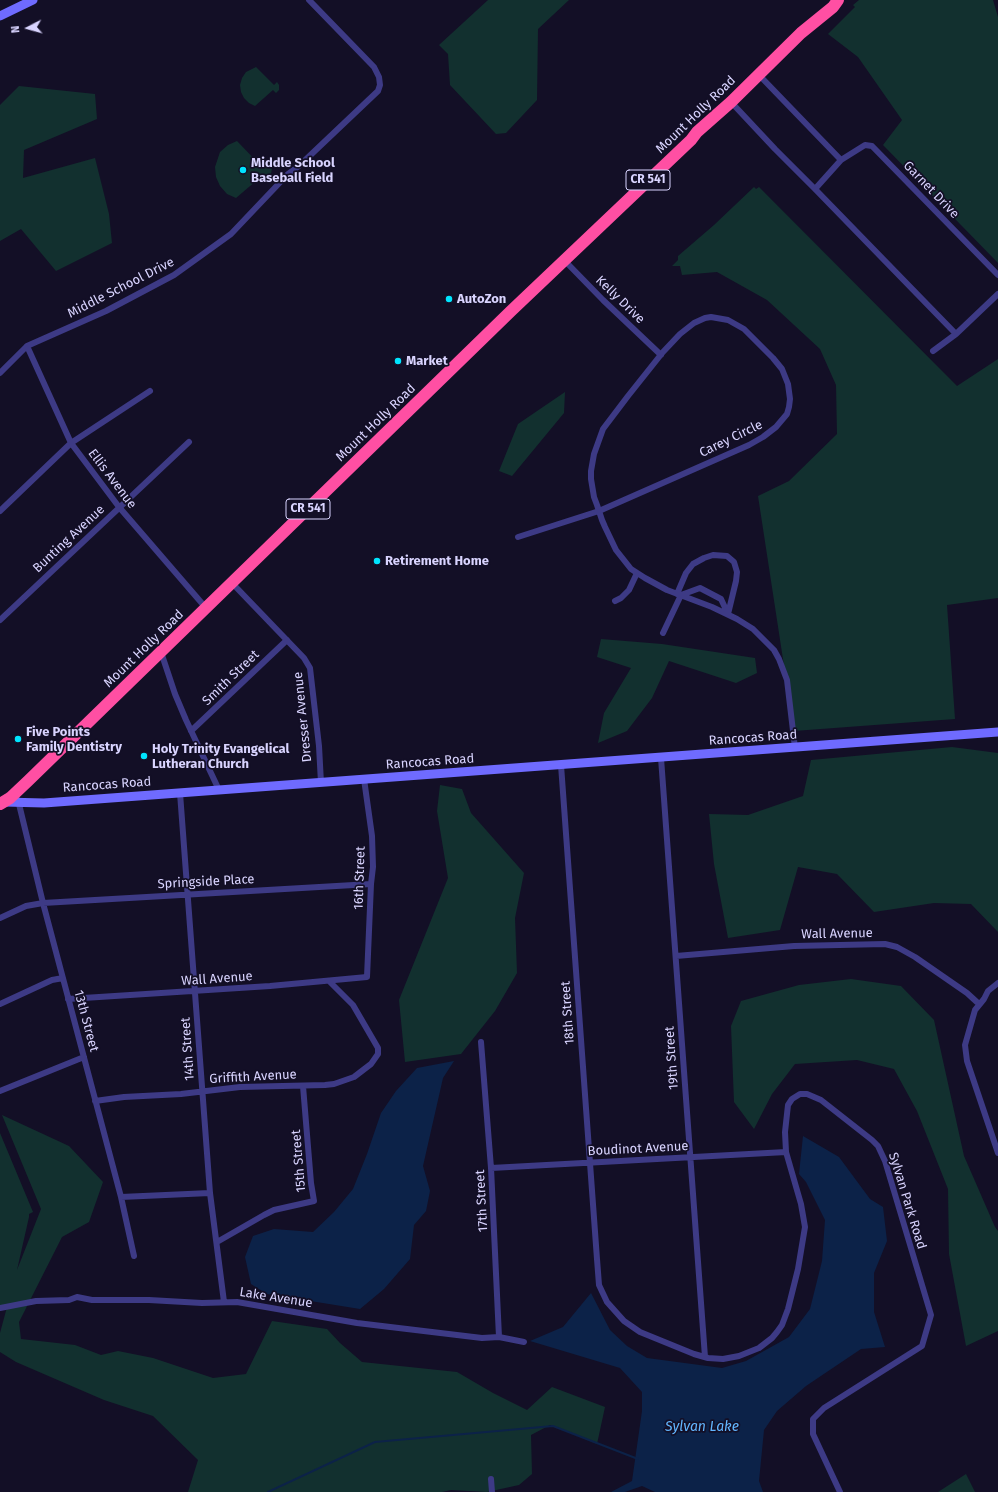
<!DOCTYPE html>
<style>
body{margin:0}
#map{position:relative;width:998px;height:1492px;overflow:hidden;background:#130f26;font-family:"Fira Sans",sans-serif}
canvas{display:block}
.north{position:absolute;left:8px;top:8px;width:40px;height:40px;-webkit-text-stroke:3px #130f26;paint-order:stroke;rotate:264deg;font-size:11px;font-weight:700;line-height:16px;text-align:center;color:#d9d4ff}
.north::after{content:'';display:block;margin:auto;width:14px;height:18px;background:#d9d4ff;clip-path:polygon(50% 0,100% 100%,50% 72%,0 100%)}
</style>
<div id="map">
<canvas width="998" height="1492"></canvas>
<div class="north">N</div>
</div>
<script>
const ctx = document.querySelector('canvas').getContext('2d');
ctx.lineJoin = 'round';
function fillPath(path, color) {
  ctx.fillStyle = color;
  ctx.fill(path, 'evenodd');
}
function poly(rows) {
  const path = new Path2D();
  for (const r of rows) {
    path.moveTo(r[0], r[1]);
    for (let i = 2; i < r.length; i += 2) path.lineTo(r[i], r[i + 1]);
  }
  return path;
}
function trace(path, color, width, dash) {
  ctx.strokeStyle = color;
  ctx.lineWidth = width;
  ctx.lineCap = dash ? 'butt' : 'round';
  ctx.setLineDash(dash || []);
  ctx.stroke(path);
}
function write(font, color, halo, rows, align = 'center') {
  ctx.font = font + ' "Fira Sans",sans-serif';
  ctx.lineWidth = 3.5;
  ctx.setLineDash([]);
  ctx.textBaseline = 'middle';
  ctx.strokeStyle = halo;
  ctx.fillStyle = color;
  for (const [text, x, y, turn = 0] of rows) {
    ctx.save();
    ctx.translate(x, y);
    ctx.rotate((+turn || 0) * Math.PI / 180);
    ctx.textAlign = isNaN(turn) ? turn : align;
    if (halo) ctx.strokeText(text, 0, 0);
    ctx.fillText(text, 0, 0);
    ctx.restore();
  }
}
const green = poly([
 [488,0,569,0,538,29,537,100,506,133,496,134,450,85,448,54,439,45],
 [859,0,993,0,998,17,998,263,883,145,902,120,858,57,828,34,855,7,853,5],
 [256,67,274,85,277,82,279,85,279,90,276,93,273,90,255,106,249,103,244,98,241,92,240,85,242,78,246,72],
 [19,86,95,94,97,119,24,150,23,178,95,158,109,214,112,243,56,271,21,229,0,241,0,105],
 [237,141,263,168,268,163,272,168,271,174,268,179,263,175,236,198,227,194,220,186,216,177,215,167,220,152,228,145],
 [754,187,756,189,759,187,957,386,998,359,998,598,947,605,955,719,794,731,758,496,789,481,837,434,836,385,820,349,767,300,717,272,682,275,680,266,672,266,678,260,678,256,714,225],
 [565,392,564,413,512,476,499,471,518,424],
 [601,639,662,644,755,658,757,673,736,683,669,661,652,698,627,731,598,743,604,713,631,668,597,657],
 [952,747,998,753,998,932,971,904,934,903,874,912,837,874,798,867,780,930,728,938,714,864,709,814,748,815,803,796,811,760],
 [440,785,462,789,471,813,524,873,515,918,517,973,495,1011,461,1054,405,1062,399,1000,448,878,437,811],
 [851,979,901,986,934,1020,964,1156,995,1227,998,1231,998,1331,966,1346,949,1254,948,1189,917,1111,894,1069,857,1060,795,1064,772,1094,754,1129,734,1102,731,1026,741,1001,799,985],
 [2,1115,69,1146,103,1182,89,1222,62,1237,19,1322,21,1339,75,1345,101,1355,118,1351,153,1358,213,1378,246,1374,272,1321,327,1329,340,1343,362,1362,457,1372,493,1393,527,1410,552,1387,605,1407,597,1444,550,1425,531,1435,532,1474,519,1485,487,1492,451,1490,442,1492,188,1492,198,1460,153,1416,104,1400,16,1362,0,1352,0,1333,7,1307,0,1308,0,1133,33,1212,29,1214,29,1217,17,1270,41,1209],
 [966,1474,975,1492,938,1492]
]);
const water = poly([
 [454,1061,443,1078,423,1166,430,1191,426,1211,414,1225,410,1259,384,1289,360,1309,267,1294,251,1284,245,1257,253,1236,274,1229,313,1232,334,1212,353,1189,367,1154,381,1113,396,1091,417,1068],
 [803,1136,839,1157,870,1199,883,1207,887,1241,874,1273,874,1312,885,1347,861,1349,806,1386,777,1411,764,1430,759,1481,763,1492,655,1492,642,1486,625,1492,611,1492,632,1481,642,1411,642,1392,620,1368,530,1341,563,1327,591,1293,610,1330,627,1346,647,1358,722,1368,746,1361,789,1337,810,1309,822,1261,825,1220,806,1182,799,1174]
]);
const stream = poly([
 [268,1492,375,1442,553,1426,638,1459]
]);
const street = poly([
 [759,75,841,160],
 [731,102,775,149,815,189,956,334],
 [815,189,841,160,865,145,872,146,998,275],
 [564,260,603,300,661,355],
 [27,346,71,443,119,507,206,608],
 [933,351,956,334,998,294],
 [0,373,27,346,106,311,174,275,231,234,287,175,300,165,378,91,380,85,379,77,374,67,309,0],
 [0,511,71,443,150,391],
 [518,537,599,511,749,445,763,437,776,427,787,414,789,407,790,399,788,384,782,369,773,358,744,329,728,320,711,317,705,318,694,323,680,334,663,352,628,396,603,429,594,454,591,471,591,479,594,497,597,505,602,520,605,527,616,550,631,569,645,578,667,590,712,607,737,619,753,629,774,650,779,659,787,680,795,748],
 [232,583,304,658,310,668,319,746,321,783],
 [677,594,686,573,693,564,704,558,713,555,727,556,734,562,737,572,736,581,728,614],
 [615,601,621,598,629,590,637,573],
 [0,620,189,442],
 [663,633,681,595,700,588,721,599,728,614],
 [161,652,175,694,186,720,219,790],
 [191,731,287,640],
 [661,758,705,1357],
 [561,765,597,1259,599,1285,607,1302,624,1321,640,1332,694,1354,708,1358,723,1359,739,1356,759,1348,772,1338,777,1332,782,1325,788,1309,798,1269,805,1227,801,1204,786,1152,785,1132,788,1105,792,1099,800,1094,807,1094,821,1100,872,1140,878,1146,885,1161,931,1315,922,1346,824,1408,813,1419,813,1434,840,1492],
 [180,793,210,1193,224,1302],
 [18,800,43,903,121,1197,134,1256],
 [0,918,26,906,43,903,371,884],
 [676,956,794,946,885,944,897,947,915,957,967,993,979,1004],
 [998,983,988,991,984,999,975,1010,965,1045,967,1061,998,1153],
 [68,999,270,986,367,977,371,884,373,867,372,836,364,779],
 [0,1004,52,980,63,978],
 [481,1042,491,1168,499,1337],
 [0,1091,84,1057],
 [95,1101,124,1097,181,1094,240,1087,325,1085,334,1084,354,1077,371,1064,378,1054,378,1048,353,1005,329,981],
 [491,1168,786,1152],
 [121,1197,210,1193],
 [217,1242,264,1215,274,1210,314,1201,311,1183,303,1086],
 [0,1308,36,1301,69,1300,77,1297,92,1300,149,1300,202,1303,237,1302,357,1323,482,1338,499,1337,524,1342],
 [491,1479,492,1492]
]);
const secondary = poly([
 [0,16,33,0],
 [4,802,44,803,998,732]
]);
const highway = poly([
 [0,804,10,798,28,781,511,311,691,140,697,132,731,102,801,33,833,7,838,0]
]);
const markers = [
 [243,170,4,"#00e5ff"],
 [449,299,4,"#00e5ff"],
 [398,361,4,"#00e5ff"],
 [377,561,4,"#00e5ff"],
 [18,739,4,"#00e5ff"],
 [144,756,4,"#00e5ff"]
];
const shields = [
 [648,180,44],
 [308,509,44]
];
const shieldNames = [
 ["CR 541",648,180],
 ["CR 541",308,509]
];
const streetNames = [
 ["Mount Holly Road",696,115,-44],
 ["Garnet Drive",931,190,46],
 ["Middle School Drive",121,288,-27],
 ["Kelly Drive",620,300,44],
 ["Mount Holly Road",376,423,-44],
 ["Carey Circle",731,439,-26],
 ["Ellis Avenue",112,479,53],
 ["Bunting Avenue",69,539,-43],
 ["Mount Holly Road",144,649,-44],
 ["Smith Street",231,678,-44],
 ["Dresser Avenue",303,717,-96],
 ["Rancocas Road",753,738,-4],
 ["Rancocas Road",430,762,-4],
 ["Rancocas Road",107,785,-4],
 ["16th Street",360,878,-88],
 ["Springside Place",206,882,-3],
 ["Wall Avenue",837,934,-1],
 ["Wall Avenue",217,979,-4],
 ["18th Street",568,1013,-94],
 ["13th Street",86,1021,75],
 ["14th Street",188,1049,-94],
 ["19th Street",672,1058,-94],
 ["Griffith Avenue",253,1077,-3],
 ["Boudinot Avenue",638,1149,-3],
 ["15th Street",299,1161,-95],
 ["17th Street",482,1201,-93],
 ["Sylvan Park Road",907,1201,73],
 ["Lake Avenue",276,1298,9]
];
const poiNames = [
 ["Middle School",251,163],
 ["Baseball Field",251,178],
 ["AutoZon",457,299],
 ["Market",406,361],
 ["Retirement Home",385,561],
 ["Five Points",26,732],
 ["Family Dentistry",26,747],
 ["Holy Trinity Evangelical",152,749],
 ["Lutheran Church",152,764]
];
const waterNames = [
 ["Sylvan Lake",702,1427]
];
fillPath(green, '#12302f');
fillPath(water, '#0c2248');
trace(stream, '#0c2248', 2);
trace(street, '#3d3a85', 6);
trace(secondary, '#6f6bff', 9);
trace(highway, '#ff4fa3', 12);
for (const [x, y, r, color] of markers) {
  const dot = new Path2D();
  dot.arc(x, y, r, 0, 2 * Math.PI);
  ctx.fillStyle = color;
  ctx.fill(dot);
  trace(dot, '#130f26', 1.5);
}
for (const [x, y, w] of shields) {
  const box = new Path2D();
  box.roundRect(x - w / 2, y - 10, w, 20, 3);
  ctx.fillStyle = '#130f26';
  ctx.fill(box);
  trace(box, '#d9d4ff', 1);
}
write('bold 12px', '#d9d4ff', null, shieldNames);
write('13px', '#d9d4ff', '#130f26', streetNames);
write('bold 13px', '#d9d4ff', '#130f26', poiNames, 'left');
write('italic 14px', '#62b6ff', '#130f26', waterNames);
</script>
